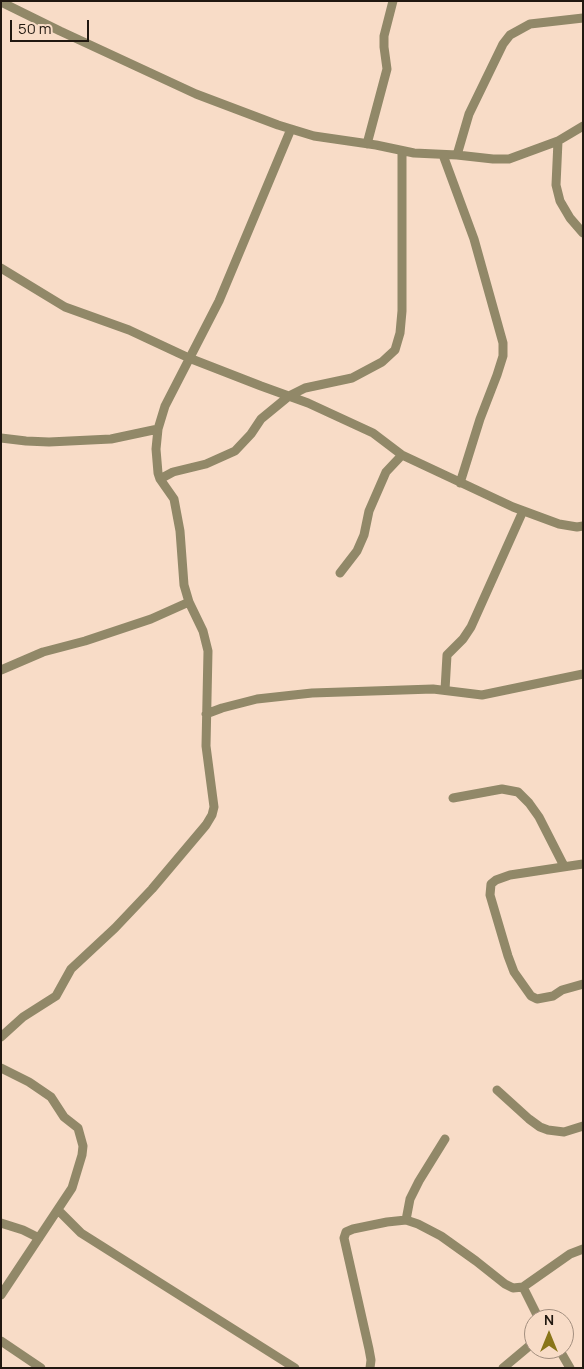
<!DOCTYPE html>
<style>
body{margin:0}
#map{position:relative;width:584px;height:1369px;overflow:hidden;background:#f8dcc7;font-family:Manrope,sans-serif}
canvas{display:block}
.frame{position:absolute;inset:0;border:2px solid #211810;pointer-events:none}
.north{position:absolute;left:524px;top:1309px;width:50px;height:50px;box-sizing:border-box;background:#f8dcc7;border:1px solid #a28e7e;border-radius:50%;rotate:0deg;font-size:14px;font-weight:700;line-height:20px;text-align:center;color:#211810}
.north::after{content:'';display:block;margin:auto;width:18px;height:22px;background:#897518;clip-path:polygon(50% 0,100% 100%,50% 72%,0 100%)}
.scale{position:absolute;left:10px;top:20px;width:79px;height:22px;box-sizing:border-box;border:2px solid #211810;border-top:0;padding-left:6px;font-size:15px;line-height:18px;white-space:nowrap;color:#211810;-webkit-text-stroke:4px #f8dcc7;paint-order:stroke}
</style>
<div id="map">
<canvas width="584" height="1369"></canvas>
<div class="frame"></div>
<div class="north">N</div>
<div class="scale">50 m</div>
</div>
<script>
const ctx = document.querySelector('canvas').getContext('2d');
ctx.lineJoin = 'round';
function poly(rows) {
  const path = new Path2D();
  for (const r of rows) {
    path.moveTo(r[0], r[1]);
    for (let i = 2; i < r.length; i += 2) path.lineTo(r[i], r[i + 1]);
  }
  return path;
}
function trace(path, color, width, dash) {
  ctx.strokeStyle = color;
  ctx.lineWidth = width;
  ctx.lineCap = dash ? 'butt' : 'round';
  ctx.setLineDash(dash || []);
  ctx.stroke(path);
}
const minor = poly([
 [1,2,60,31,196,94,278,125,314,136,376,145,414,153,457,155,493,159,509,159,558,141,583,126],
 [558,141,556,185,560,201,570,218,583,233],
 [367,144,387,69,384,47,384,36,393,1],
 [443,155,474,239,503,343,503,356,497,375,480,419,460,483],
 [457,155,469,114,503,44,510,35,530,24,583,18],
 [1,268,65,307,129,330,189,358,261,386,308,403,373,433,402,455,513,507,559,524,577,527,583,526],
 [1,438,26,441,49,442,111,439,158,429],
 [160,479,173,472,206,464,235,451,251,434,261,419,289,396,305,388,352,378,382,362,395,350,400,333,402,311,402,152],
 [340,573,357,551,364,535,369,511,386,472,402,455],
 [1,670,43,652,85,641,151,619,189,602],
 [445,690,447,655,463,639,471,627,523,511],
 [206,714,222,708,257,699,312,693,433,689,482,695,583,674],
 [453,798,502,789,518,792,529,803,539,817,564,866],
 [583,864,510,875,496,880,491,884,490,895,508,956,514,972,531,996,537,999,553,996,562,990,583,984],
 [1,1037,23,1017,56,996,71,969,115,928,152,889,206,825,212,815,214,807,206,746,208,651,203,631,189,602,184,585,180,531,174,499,160,479,158,473,156,449,158,429,165,406,219,301,291,129],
 [1,1068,29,1082,51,1097,64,1117,78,1128,83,1146,82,1155,72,1188,1,1295],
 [497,1090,529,1119,540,1127,548,1130,564,1132,583,1126],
 [58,1210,81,1233,295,1368],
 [406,1220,410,1199,419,1181,445,1139],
 [1,1223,23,1230,39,1238],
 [523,1287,539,1319],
 [1,1341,41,1368],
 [559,1349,570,1368],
 [370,1368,371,1360,369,1349,344,1238,346,1232,353,1229,387,1222,406,1220,418,1224,441,1236,476,1261,505,1284,513,1288,523,1287,570,1254,583,1249],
 [503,1368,534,1342]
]);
trace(minor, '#918868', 9);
</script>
